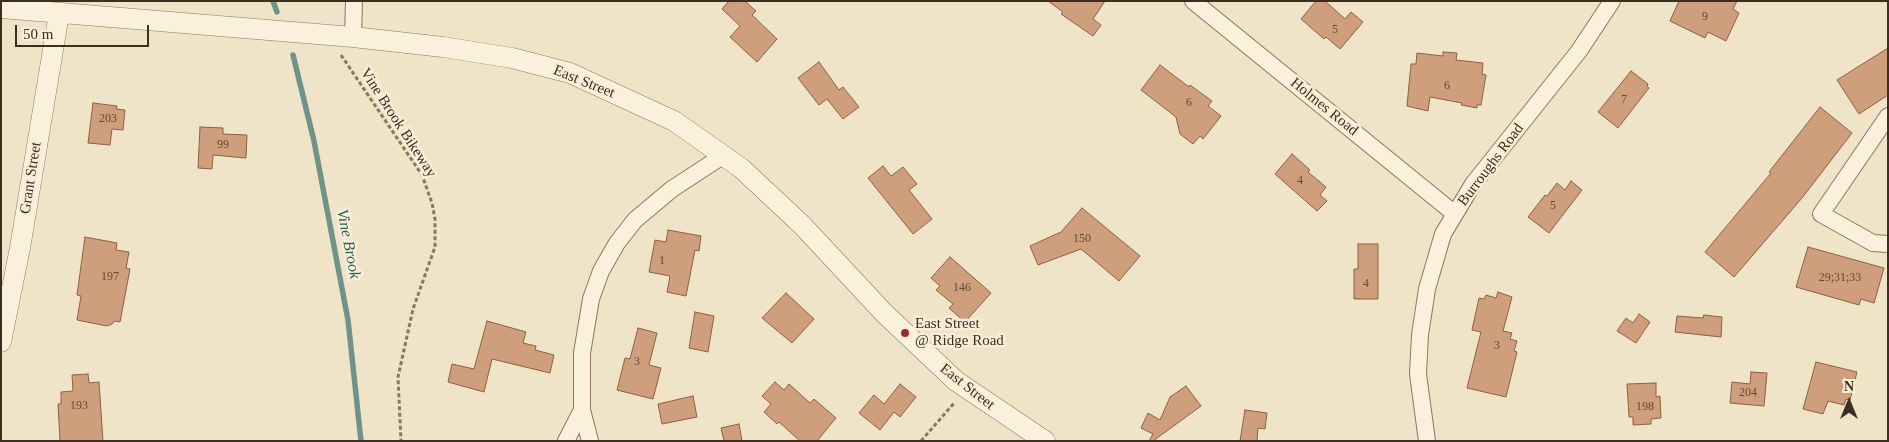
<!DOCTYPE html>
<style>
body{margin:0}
#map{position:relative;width:1889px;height:442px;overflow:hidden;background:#f0e4c8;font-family:Georgia,serif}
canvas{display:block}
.frame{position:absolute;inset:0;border:2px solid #3d2e20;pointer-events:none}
.north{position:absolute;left:1824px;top:377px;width:50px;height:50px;-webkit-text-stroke:4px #f7eed8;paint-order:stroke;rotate:0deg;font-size:14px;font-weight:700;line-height:20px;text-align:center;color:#3d2e20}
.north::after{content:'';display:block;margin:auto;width:18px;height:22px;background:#3d2e20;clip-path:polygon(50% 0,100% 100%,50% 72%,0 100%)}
.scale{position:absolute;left:15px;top:25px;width:134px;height:22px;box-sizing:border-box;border:2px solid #3d2e20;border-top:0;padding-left:6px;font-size:15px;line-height:18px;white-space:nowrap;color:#3d2e20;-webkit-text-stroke:4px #f7eed8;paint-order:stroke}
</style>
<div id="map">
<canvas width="1889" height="442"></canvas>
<div class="frame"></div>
<div class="north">N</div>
<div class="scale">50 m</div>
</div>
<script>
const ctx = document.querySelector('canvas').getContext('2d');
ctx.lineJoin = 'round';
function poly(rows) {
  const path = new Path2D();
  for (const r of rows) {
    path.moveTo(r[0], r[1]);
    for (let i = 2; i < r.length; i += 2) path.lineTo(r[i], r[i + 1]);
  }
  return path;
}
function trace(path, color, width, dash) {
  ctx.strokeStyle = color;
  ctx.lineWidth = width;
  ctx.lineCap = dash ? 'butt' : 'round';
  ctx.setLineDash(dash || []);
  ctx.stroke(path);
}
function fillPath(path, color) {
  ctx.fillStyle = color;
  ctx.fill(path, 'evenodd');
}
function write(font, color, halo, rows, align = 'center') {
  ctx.font = font + ' Georgia,serif';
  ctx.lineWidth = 5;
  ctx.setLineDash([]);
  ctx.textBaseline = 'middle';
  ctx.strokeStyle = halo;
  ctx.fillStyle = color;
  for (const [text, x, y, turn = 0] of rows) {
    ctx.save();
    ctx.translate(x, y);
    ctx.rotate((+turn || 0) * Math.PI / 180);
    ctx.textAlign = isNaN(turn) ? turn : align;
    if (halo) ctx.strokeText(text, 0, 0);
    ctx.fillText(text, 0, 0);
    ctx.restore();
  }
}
const stream = poly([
 [273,1,277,12],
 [293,55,314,141,348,320,361,441]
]);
const building = poly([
 [729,1,745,1,756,11,752,15,777,39,757,62,730,37,740,26,722,9,729,1],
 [1048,1,1105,1,1093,19,1101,25,1093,36,1061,14,1063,12,1048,1],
 [1316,1,1325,1,1345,19,1351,12,1363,22,1340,49,1326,37,1324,39,1301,19,1316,1],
 [1679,1,1737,1,1733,9,1739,13,1726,41,1708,32,1705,38,1670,21,1679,1],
 [1888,48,1888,95,1859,114,1837,80,1888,48],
 [1443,52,1457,53,1456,60,1483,63,1482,74,1486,75,1481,105,1477,105,1477,108,1461,105,1462,103,1430,97,1428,111,1407,106,1411,64,1416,64,1417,53,1443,56,1443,52],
 [819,62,839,90,843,87,859,107,843,119,827,99,819,105,798,78,819,62],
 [1160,65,1189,87,1190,85,1212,101,1208,106,1221,116,1203,139,1200,136,1193,144,1180,134,1176,117,1141,90,1160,65],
 [1631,71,1648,84,1647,86,1649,88,1618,128,1598,112,1631,71],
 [93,103,117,106,116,109,125,110,123,130,112,129,110,145,88,143,93,103],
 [1820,107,1852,133,1802,198,1734,277,1705,252,1771,173,1769,172,1820,107],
 [200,127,223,128,223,134,247,135,246,158,213,155,212,169,198,168,200,127],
 [1292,154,1310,170,1308,172,1326,187,1320,195,1327,201,1317,211,1275,174,1292,154],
 [883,166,891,176,903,167,917,184,909,190,932,219,913,234,868,178,883,166],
 [1571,181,1582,190,1549,233,1528,217,1545,195,1547,196,1557,183,1565,190,1571,181],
 [1082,208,1140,256,1119,281,1081,249,1038,265,1030,246,1061,232,1082,208],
 [668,230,701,236,699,251,695,250,686,296,667,292,670,276,649,272,655,240,666,242,668,230],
 [85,237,117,243,116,250,129,252,126,268,130,269,120,322,115,321,112,324,107,326,77,320,81,296,77,295,85,237],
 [1358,244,1378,244,1378,299,1354,299,1354,269,1358,269,1358,244],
 [1808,247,1884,268,1874,303,1861,299,1859,305,1796,287,1808,247],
 [950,257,991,293,965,322,949,308,953,304,936,290,940,286,931,278,950,257],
 [1498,292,1512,297,1503,331,1512,333,1510,339,1517,341,1514,351,1517,352,1506,397,1467,388,1481,332,1472,330,1479,298,1484,299,1486,295,1496,298,1498,292],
 [786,293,814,319,792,343,762,318,786,293],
 [695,312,714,316,708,352,689,348,695,312],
 [1639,314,1650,322,1636,343,1617,331,1626,318,1633,323,1639,314],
 [1704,315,1722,317,1721,337,1675,332,1677,316,1703,318,1704,315],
 [487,321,526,332,523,343,536,346,535,350,554,355,550,373,492,359,484,392,448,382,452,364,474,369,487,321],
 [638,328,657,333,649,365,661,368,653,399,617,390,625,358,630,359,638,328],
 [1816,362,1857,372,1850,400,1846,399,1844,405,1828,401,1823,414,1803,409,1816,362],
 [1751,372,1767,373,1764,406,1730,403,1732,382,1750,384,1751,372],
 [88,374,89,383,99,382,103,441,60,441,58,404,61,404,61,392,73,391,72,375,88,374],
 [775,382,784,390,789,384,810,403,814,399,836,418,817,441,800,441,779,422,777,424,764,412,771,404,762,396,775,382],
 [1656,383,1656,397,1660,396,1661,418,1651,419,1651,424,1633,425,1633,417,1629,417,1627,384,1656,383],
 [900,384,916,397,900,417,894,412,880,430,859,413,874,395,884,404,900,384],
 [1186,386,1201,406,1153,441,1149,441,1153,434,1141,428,1148,413,1160,420,1170,397,1186,386],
 [693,396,697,417,662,424,658,404,693,396],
 [1245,410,1267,413,1265,429,1258,428,1257,441,1240,441,1245,410],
 [739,424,742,441,724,441,721,428,739,424]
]);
const path = poly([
 [341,55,422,175,432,203,435,219,435,247,413,309,398,377,401,441],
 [921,441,955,402]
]);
const minor = poly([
 [1193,1,1455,214],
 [353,37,354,1],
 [1888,116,1821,214,1873,243,1888,244],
 [566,441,582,410],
 [590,441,582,410,582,353,591,299,601,271,617,243,635,220,672,189,724,155],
 [1427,441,1418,374,1420,335,1427,289,1443,234,1473,184,1579,51,1612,1]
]);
const tertiary = poly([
 [1,8,353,37,443,47,512,58,570,73,674,121,741,168,802,225,884,313,956,381,1045,441],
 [1,342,20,248,59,14]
]);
const markers = [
 [905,333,5,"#9e2a2b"]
];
const numberNames = [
 ["9",1705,17],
 ["5",1335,30],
 ["6",1447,86],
 ["7",1624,100],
 ["6",1189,103],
 ["203",108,119],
 ["99",223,145],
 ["4",1300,181],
 ["5",1553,206],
 ["150",1082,239],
 ["1",662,261],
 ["197",110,277],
 ["29;31;33",1840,278],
 ["4",1366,284],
 ["146",962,288],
 ["3",1497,346],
 ["3",637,362],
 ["204",1748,393],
 ["193",79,406],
 ["198",1645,407]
];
const streetNames = [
 ["East Street",584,82,22],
 ["Holmes Road",1324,107,39],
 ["Vine Brook Bikeway",398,123,57],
 ["Burroughs Road",1491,165,-53],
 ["Grant Street",31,178,-81],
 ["East Street",967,387,38]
];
const poiNames = [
 ["East Street",915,324],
 ["@ Ridge Road",915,341]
];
const waterNames = [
 ["Vine Brook",348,244,79]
];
trace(stream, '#6f938a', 5.5);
fillPath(building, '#cf9f7d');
trace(building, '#8d5f41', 1);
trace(minor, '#8d765c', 18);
trace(tertiary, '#8d765c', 21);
trace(path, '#8d765c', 3, [4, 2.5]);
trace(minor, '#faf1dc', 16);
trace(tertiary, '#faf1dc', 20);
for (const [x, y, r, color] of markers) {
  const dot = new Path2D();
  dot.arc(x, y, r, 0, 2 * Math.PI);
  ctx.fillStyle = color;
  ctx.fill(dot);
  trace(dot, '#f7eed8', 2);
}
write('12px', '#624a37', null, numberNames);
write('15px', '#3d2e20', '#f7eed8', streetNames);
write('15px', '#3d2e20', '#f7eed8', poiNames, 'left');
write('italic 16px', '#2f5d5a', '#f7eed8', waterNames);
</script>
